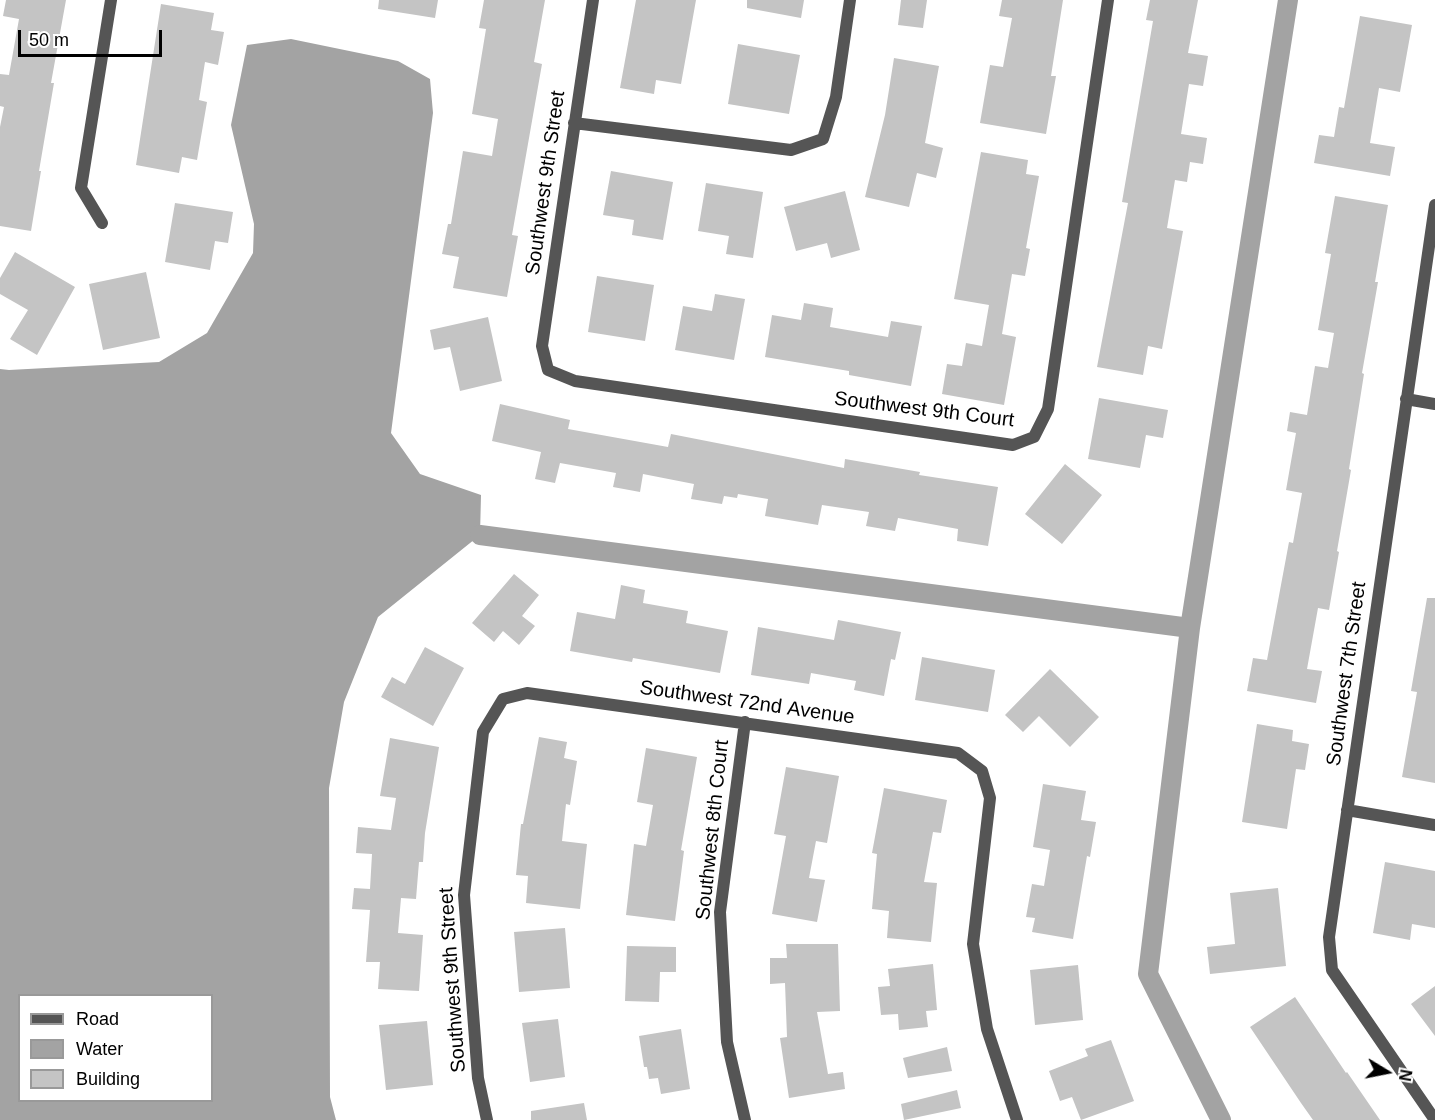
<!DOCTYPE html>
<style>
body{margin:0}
#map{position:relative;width:1435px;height:1120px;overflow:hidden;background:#fff;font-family:Helvetica,sans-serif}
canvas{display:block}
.legend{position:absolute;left:18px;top:994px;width:195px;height:108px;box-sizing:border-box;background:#fff;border:2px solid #999;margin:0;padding:8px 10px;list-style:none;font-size:18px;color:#000}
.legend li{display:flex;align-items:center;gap:12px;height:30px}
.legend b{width:30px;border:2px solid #999}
.north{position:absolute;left:1357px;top:1042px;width:60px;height:60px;-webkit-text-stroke:4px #fff;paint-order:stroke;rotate:100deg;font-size:16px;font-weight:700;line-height:24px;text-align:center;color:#000}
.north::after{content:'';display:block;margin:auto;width:21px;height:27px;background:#000;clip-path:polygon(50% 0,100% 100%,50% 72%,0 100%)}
.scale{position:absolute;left:18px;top:30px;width:144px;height:27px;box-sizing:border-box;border:3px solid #000;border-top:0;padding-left:8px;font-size:18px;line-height:21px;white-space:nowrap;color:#000;-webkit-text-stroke:4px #fff;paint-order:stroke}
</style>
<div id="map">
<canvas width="1435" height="1120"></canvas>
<ul class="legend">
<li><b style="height:8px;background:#555"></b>Road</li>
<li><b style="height:16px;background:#a3a3a3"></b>Water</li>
<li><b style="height:16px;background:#c4c4c4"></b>Building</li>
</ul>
<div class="north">N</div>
<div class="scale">50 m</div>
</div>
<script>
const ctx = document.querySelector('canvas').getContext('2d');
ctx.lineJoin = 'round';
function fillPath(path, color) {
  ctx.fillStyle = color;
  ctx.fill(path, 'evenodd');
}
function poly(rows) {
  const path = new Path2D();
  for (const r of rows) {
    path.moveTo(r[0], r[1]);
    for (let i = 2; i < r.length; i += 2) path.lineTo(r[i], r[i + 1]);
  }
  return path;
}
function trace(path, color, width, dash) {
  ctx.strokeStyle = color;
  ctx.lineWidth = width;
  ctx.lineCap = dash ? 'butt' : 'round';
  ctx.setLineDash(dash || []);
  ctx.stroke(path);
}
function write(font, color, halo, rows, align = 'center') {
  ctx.font = font + ' Helvetica,sans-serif';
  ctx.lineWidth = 6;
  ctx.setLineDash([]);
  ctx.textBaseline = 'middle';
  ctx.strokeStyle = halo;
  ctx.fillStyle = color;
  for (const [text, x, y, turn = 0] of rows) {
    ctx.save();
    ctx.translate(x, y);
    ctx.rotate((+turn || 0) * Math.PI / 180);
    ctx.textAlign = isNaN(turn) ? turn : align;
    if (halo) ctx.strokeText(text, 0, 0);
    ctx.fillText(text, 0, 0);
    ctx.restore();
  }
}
const water = poly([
 [291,39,398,61,430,79,433,113,391,433,420,474,481,495,480,535,378,617,344,702,329,788,330,1097,336,1120,0,1120,0,369,9,370,159,362,207,333,253,253,254,224,231,125,247,45],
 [20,996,212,996,212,1100,20,1100]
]);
const canal = poly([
 [480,535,1190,628,1148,974,1221,1120],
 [1190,628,1288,0]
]);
const building = poly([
 [6,0,66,0,51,83,54,83,39,171,41,171,31,231,0,226,0,127,4,107,0,106,0,74,9,75,19,19,3,16],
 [379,0,438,0,435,18,378,9],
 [484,0,545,0,534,62,542,64,512,235,518,236,507,297,453,288,459,257,442,254,448,224,451,224,463,151,492,156,498,119,472,114,486,29,479,28],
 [636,0,696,0,681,84,656,80,654,94,620,88],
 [747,0,804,0,801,18,747,8],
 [901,0,927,0,923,28,898,25],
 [1002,0,1063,0,1051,76,1056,76,1046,134,980,123,990,65,1003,67,1012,18,999,16],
 [1150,0,1198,0,1188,53,1208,56,1203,86,1189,84,1181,134,1207,138,1203,164,1190,162,1187,182,1175,180,1167,228,1183,231,1162,349,1148,346,1143,375,1097,367,1128,203,1122,202,1153,21,1146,20],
 [161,4,214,13,211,30,224,32,218,65,205,62,199,100,207,102,197,160,182,157,179,173,136,165],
 [1360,16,1412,25,1400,92,1379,88,1370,143,1395,147,1390,176,1314,163,1319,135,1334,137,1339,107,1344,108],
 [738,44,800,55,789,114,728,104],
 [894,58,939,66,925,143,943,148,936,178,917,173,909,207,865,197,885,115],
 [981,152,1028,160,1026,174,1039,176,1026,248,1030,249,1025,276,1012,274,1002,334,1016,337,1004,405,942,394,947,364,962,366,966,343,982,346,989,305,954,299],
 [611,171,673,182,663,240,632,235,634,220,603,215],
 [706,183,763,192,753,258,726,254,729,236,698,231],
 [845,191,860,250,831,258,827,243,796,251,784,207],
 [1335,196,1388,205,1375,282,1378,282,1362,373,1364,374,1349,469,1351,470,1337,551,1339,552,1329,610,1318,608,1307,669,1322,671,1316,703,1247,691,1253,658,1267,660,1289,542,1293,543,1302,493,1286,490,1296,433,1287,431,1290,412,1307,415,1315,366,1328,368,1334,333,1318,330,1331,254,1325,253],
 [175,203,233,212,228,243,215,241,210,270,165,262],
 [15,252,75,287,37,355,10,339,28,310,0,294,0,278],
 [146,272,160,338,103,350,89,284],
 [597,276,654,285,645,341,588,332],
 [715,294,745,299,734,360,675,350,683,306,712,311],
 [804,303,833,308,830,327,888,337,891,321,922,326,911,386,849,375,849,371,765,357,772,315,801,320],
 [488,317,502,381,460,391,450,347,434,350,430,330],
 [1099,398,1168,410,1163,438,1146,435,1140,468,1088,459],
 [500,404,570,420,568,429,668,447,671,434,844,468,845,459,920,472,919,475,998,487,988,546,957,541,958,529,898,518,895,531,866,526,869,512,822,505,818,525,765,516,768,499,738,494,737,498,724,496,722,504,691,499,694,484,643,474,640,492,613,487,616,473,560,463,555,483,535,479,541,452,492,441],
 [1065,464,1102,495,1062,544,1025,514],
 [514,574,539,595,522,616,535,626,519,645,503,631,494,642,472,623],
 [621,585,645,590,643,603,688,611,686,623,728,631,720,673,633,658,632,662,570,651,577,612,615,619],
 [1427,598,1435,598,1435,783,1402,777,1417,692,1411,691],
 [838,620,901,632,895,660,891,659,884,696,854,690,856,681,811,673,809,684,751,675,758,627,834,640],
 [425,647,464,668,433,726,381,697,392,677,405,684],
 [922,657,995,670,988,712,915,700],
 [1050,669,1099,717,1070,747,1039,716,1023,732,1005,715],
 [1257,724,1293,730,1292,741,1309,744,1305,770,1296,769,1287,829,1242,822],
 [539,737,567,742,564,758,577,761,570,805,566,804,562,841,587,844,580,909,526,903,528,876,516,875,521,824,523,824],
 [390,738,439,747,425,833,423,862,419,862,416,899,401,898,398,933,423,935,419,991,378,989,380,962,366,962,370,910,352,909,354,888,370,889,372,854,356,853,358,827,391,830,396,798,380,796],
 [646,748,697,757,681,850,684,851,675,921,626,915,634,844,646,846,653,805,637,802],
 [786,767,839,776,827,843,816,841,809,878,825,880,817,922,772,914,786,836,774,834],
 [1043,784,1086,791,1081,820,1096,822,1090,857,1087,856,1073,939,1032,932,1035,918,1026,917,1032,884,1044,886,1050,850,1033,847],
 [884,788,947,800,941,833,933,832,924,882,937,883,931,942,887,938,889,911,872,909,877,854,872,853],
 [1385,862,1435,871,1435,928,1412,924,1410,940,1373,933],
 [1278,888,1286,966,1210,974,1207,947,1235,944,1230,893],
 [565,928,570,988,519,992,514,932],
 [786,944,838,944,840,1011,817,1012,828,1074,843,1072,845,1089,789,1098,780,1038,787,1037,785,983,770,984,770,958,787,958],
 [627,946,676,947,676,972,660,972,659,1002,625,1001],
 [933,964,937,1010,926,1011,928,1027,899,1030,898,1014,881,1015,878,987,890,986,888,969],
 [1078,965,1083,1020,1035,1025,1030,970],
 [1435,986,1435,1036,1411,1004],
 [1295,997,1346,1073,1347,1072,1380,1120,1313,1120,1301,1103,1250,1027],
 [558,1019,565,1077,530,1082,522,1023],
 [427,1021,433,1085,386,1090,379,1025],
 [681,1029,690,1089,661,1094,658,1078,649,1079,647,1067,644,1067,639,1036],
 [1111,1040,1134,1101,1081,1120,1072,1097,1060,1101,1049,1071,1088,1056,1085,1049],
 [947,1047,952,1071,908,1078,903,1058],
 [957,1090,961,1108,904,1120,901,1104],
 [584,1103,587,1120,531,1120,531,1111]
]);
const minor = poly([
 [593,0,542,346,548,370,575,381,1013,445,1034,437,1048,409,1108,0],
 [574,123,791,150,823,139,836,97,850,0],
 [102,223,81,188,111,0],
 [1406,399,1435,404],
 [745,722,720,912,727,1042,745,1120],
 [1347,810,1435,825],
 [487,1120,478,1078,464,895,483,732,503,699,527,693,958,753,982,771,990,798,973,944,987,1029,1017,1120],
 [1435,1120,1332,970,1329,937,1435,205]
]);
const streetNames = [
 ["Southwest 9th Street",546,183,-82],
 ["Southwest 9th Court",924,410,7],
 ["Southwest 7th Street",1347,674,-82],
 ["Southwest 72nd Avenue",747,703,8],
 ["Southwest 8th Court",713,830,-84],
 ["Southwest 9th Street",453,980,-94]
];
fillPath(water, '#a3a3a3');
trace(canal, '#a3a3a3', 20);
fillPath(building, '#c4c4c4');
trace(minor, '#555', 12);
write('20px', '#000', '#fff', streetNames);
</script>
